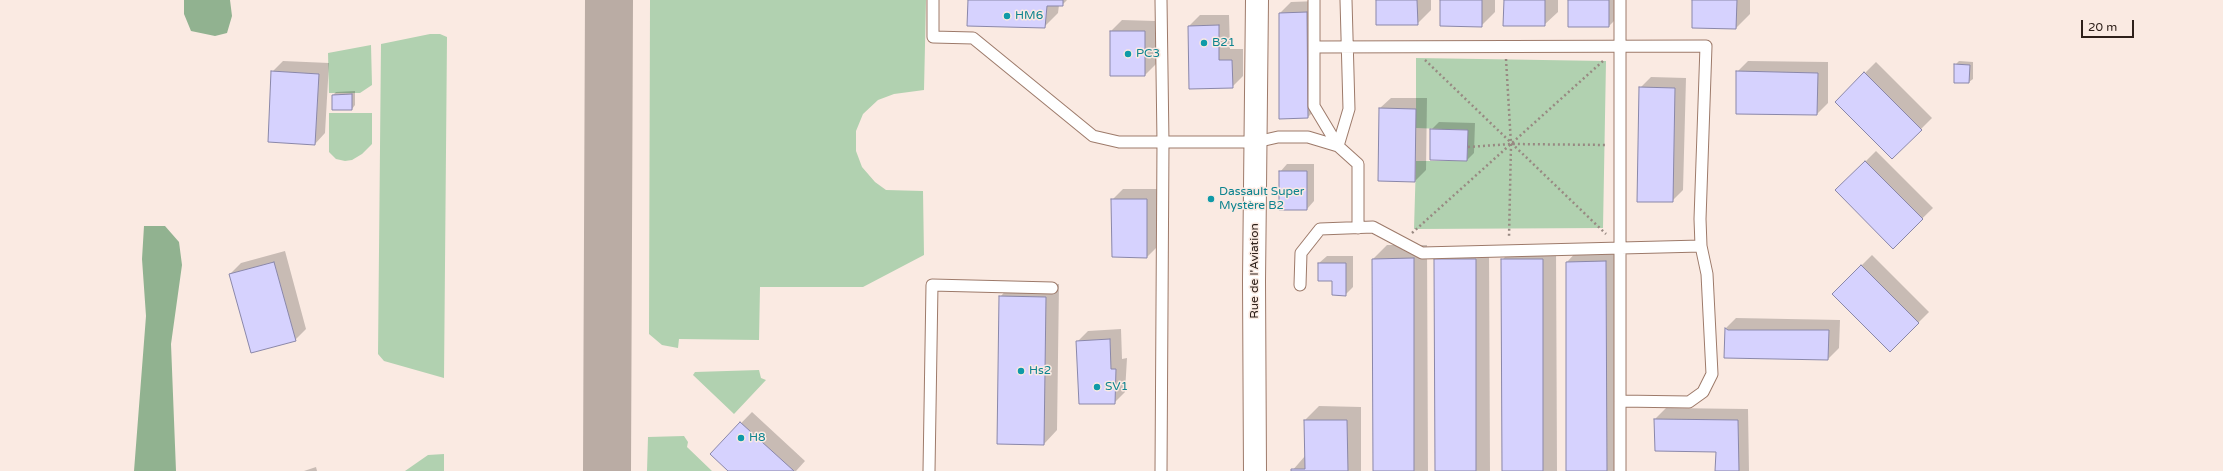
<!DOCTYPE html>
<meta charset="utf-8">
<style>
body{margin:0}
#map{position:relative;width:2223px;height:471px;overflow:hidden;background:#faeae2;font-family:"Varela Round",sans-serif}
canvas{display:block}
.scale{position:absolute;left:2081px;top:20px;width:53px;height:18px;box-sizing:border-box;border:2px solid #2e201a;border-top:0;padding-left:5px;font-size:12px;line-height:14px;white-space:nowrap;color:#2e201a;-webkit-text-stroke:3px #faeae2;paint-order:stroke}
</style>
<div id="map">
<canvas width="2223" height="471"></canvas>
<div class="scale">20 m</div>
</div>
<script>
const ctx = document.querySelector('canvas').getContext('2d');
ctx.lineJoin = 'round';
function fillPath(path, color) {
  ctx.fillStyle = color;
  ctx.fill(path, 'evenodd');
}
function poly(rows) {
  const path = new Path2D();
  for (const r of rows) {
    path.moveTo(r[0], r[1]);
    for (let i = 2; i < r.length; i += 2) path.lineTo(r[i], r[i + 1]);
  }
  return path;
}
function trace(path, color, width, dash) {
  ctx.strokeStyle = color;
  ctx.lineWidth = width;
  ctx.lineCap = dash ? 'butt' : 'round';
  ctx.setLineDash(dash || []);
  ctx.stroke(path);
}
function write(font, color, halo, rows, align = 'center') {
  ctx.font = font + ' "Varela Round",sans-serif';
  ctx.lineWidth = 3;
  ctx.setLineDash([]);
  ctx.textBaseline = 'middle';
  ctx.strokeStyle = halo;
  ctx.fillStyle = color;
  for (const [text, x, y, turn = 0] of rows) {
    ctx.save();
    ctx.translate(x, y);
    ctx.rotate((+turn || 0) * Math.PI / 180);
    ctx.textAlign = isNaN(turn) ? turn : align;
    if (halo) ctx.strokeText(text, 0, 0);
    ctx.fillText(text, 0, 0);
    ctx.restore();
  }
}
const green = poly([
 [650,0,926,0,924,90,894,94,878,100,863,114,856,131,856,151,862,167,875,182,886,190,923,191,924,255,863,287,760,287,759,340,679,339,678,348,662,345,649,334],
 [430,34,440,34,447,37,444,378,384,361,378,354,381,44],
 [371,45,372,85,360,93,329,93,328,53],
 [1416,58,1606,61,1603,228,1414,229,1416,161,1467,161,1468,130,1416,128],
 [329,113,372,113,372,144,362,154,352,160,345,161,336,159,329,152],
 [759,370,761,378,766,380,734,414,693,375,695,372],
 [684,436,688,442,687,447,712,471,647,471,648,437],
 [444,454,444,471,405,471,428,455]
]);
const forest = poly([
 [184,0,230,0,232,16,227,33,215,36,191,31,184,14],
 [144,226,165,226,179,242,182,265,171,344,176,471,134,471,146,316,142,259]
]);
const shadow = poly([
 [969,0,1067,0,1062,5,1059,5,1058,13,1044,27],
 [1377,0,1431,0,1431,10,1417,24],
 [1441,0,1495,0,1495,12,1481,26],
 [1505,0,1558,0,1558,12,1544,25],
 [1569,0,1623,0,1623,12,1609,26,1569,26],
 [1693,0,1750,0,1750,14,1736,28],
 [1318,1,1319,106,1308,117,1280,118,1280,13,1291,2],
 [1200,15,1229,15,1230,49,1243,49,1243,76,1232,87,1189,26],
 [1122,20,1156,21,1156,64,1145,75,1111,31],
 [283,61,329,63,325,133,315,144,272,72],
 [1748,61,1828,62,1828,103,1817,114,1737,72],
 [1959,61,1973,62,1973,79,1969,82,1955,65],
 [1876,62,1932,118,1892,158,1836,102],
 [1651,77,1686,78,1683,190,1672,201,1640,88],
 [355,91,355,105,352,109,333,95,336,92],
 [1391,98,1427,98,1426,170,1415,181,1379,180,1380,108],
 [1439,122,1475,123,1474,153,1467,160,1431,130],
 [1876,151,1933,208,1893,247,1837,190],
 [1287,164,1314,164,1314,201,1307,209,1280,172],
 [1123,189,1157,189,1158,246,1147,257,1112,200],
 [1387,245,1427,245,1428,471,1374,471,1373,259],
 [1449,246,1489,246,1490,471,1436,471,1435,260],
 [1516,246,1556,246,1557,471,1503,471,1502,260],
 [1580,248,1620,248,1621,471,1567,471,1567,262],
 [285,251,306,329,295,340,230,274,241,263],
 [1872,255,1929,312,1890,351,1833,294],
 [1327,256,1353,256,1353,287,1346,294,1319,263],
 [1013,283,1059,284,1057,430,1044,444,1000,297],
 [1736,318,1840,320,1839,348,1828,359,1725,357,1726,328],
 [1121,329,1122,359,1127,358,1125,392,1114,403,1077,342,1088,331],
 [1319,406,1361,407,1361,471,1292,471,1305,456,1305,420],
 [1666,408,1748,409,1749,471,1716,471,1717,451,1655,419],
 [752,412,805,461,796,471,730,471,711,454],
 [316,467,317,471,304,471]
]);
const taxiway = poly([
 [607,471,609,0]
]);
const building = poly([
 [968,0,1063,0,1063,6,1047,6,1045,28,967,26,968,0],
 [1376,0,1417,0,1418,25,1376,25,1376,0],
 [1440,0,1482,0,1482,27,1440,26,1440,0],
 [1504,0,1545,0,1545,26,1503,26,1504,0],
 [1568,0,1609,0,1609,27,1568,27,1568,0],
 [1692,0,1737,0,1736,29,1692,28,1692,0],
 [1307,12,1308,118,1279,119,1279,13,1307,12],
 [1219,25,1219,60,1232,60,1233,88,1189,89,1188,26,1219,25],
 [1110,31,1145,31,1145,76,1110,76,1110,31],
 [1954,64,1970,65,1969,83,1954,83,1954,64],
 [271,71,319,74,315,145,268,142,271,71],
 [1736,71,1818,73,1817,115,1736,114,1736,71],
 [1864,72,1922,130,1892,159,1835,102,1864,72],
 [1639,87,1675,88,1673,202,1637,202,1639,87],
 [352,94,352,110,332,110,332,95,352,94],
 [1379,108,1416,109,1415,182,1378,181,1379,108],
 [1430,129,1468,130,1467,161,1430,160,1430,129],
 [1865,161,1923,219,1893,249,1835,190,1865,161],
 [1279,171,1307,171,1307,210,1279,210,1279,171],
 [1111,199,1147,199,1147,258,1112,257,1111,199],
 [1414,258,1414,471,1373,471,1372,259,1414,258],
 [1434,259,1476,259,1476,471,1435,471,1434,259],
 [1501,259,1543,259,1543,471,1502,471,1501,259],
 [1606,261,1607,471,1566,471,1566,262,1606,261],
 [274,262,296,341,251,353,229,274,274,262],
 [1318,263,1346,263,1346,296,1332,295,1332,281,1318,281,1318,263],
 [1861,265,1919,323,1890,352,1832,294,1861,265],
 [999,296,1046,297,1044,445,997,444,999,296],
 [1725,328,1728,330,1829,330,1828,360,1724,358,1725,328],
 [1110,339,1111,369,1116,369,1115,404,1079,404,1076,341,1110,339],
 [1654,419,1738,420,1739,471,1715,471,1716,452,1655,451,1654,419],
 [1304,420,1347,420,1348,471,1291,471,1291,469,1305,469,1304,420],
 [740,422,794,471,728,471,710,454,740,422]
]);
const path = poly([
 [1506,59,1511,144,1509,238],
 [1425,60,1606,234],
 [1468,147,1511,144,1607,145],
 [1412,233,1603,61]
]);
const lane = poly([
 [933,0,933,37,973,38,1093,136,1119,142,1256,142,1278,137,1308,137,1338,146],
 [1314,0,1314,106,1338,146,1358,164,1358,228],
 [1620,0,1620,471],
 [1338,146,1349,109,1346,0],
 [1300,285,1301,253,1320,229,1373,227,1422,253,1701,246,1700,219,1706,46,1314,47],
 [1620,401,1689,402,1703,392,1712,374,1707,274,1701,246],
 [929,471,932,285,1052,288],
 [1161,471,1163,142,1161,0]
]);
const secondary = poly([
 [1255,471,1254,281,1257,0]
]);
const markers = [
 [1007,16,4,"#0f9aa8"],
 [1204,43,4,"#0f9aa8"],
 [1128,54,4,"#0f9aa8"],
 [1211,199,4,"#0f9aa8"],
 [1021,371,4,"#0f9aa8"],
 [1097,387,4,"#0f9aa8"],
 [741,438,4,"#0f9aa8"]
];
const cultureNames = [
 ["HM6",1015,16],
 ["B21",1212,43],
 ["PC3",1136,54],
 ["Dassault Super",1219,192],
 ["Mystère B2",1219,206],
 ["Hs2",1029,371],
 ["SV1",1105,387],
 ["H8",749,438]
];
const streetNames = [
 ["Rue de l'Aviation",1255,271,-90]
];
fillPath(green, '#b1d1b0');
fillPath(forest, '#91b290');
fillPath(shadow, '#0003');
trace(taxiway, '#baaca4', 48);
fillPath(building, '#d6d2fe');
trace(building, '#8a87a9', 1);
trace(lane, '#9d7a6a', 13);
trace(secondary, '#9d7a6a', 24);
trace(path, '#988982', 2.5, [2, 3]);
trace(lane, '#fff', 11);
trace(secondary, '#fff', 22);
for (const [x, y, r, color] of markers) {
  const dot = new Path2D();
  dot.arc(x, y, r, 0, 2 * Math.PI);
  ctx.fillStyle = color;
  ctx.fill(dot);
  trace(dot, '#faeae2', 1.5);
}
write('12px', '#0d838f', '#faeae2', cultureNames, 'left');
write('12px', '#2e201a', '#faeae2', streetNames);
</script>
